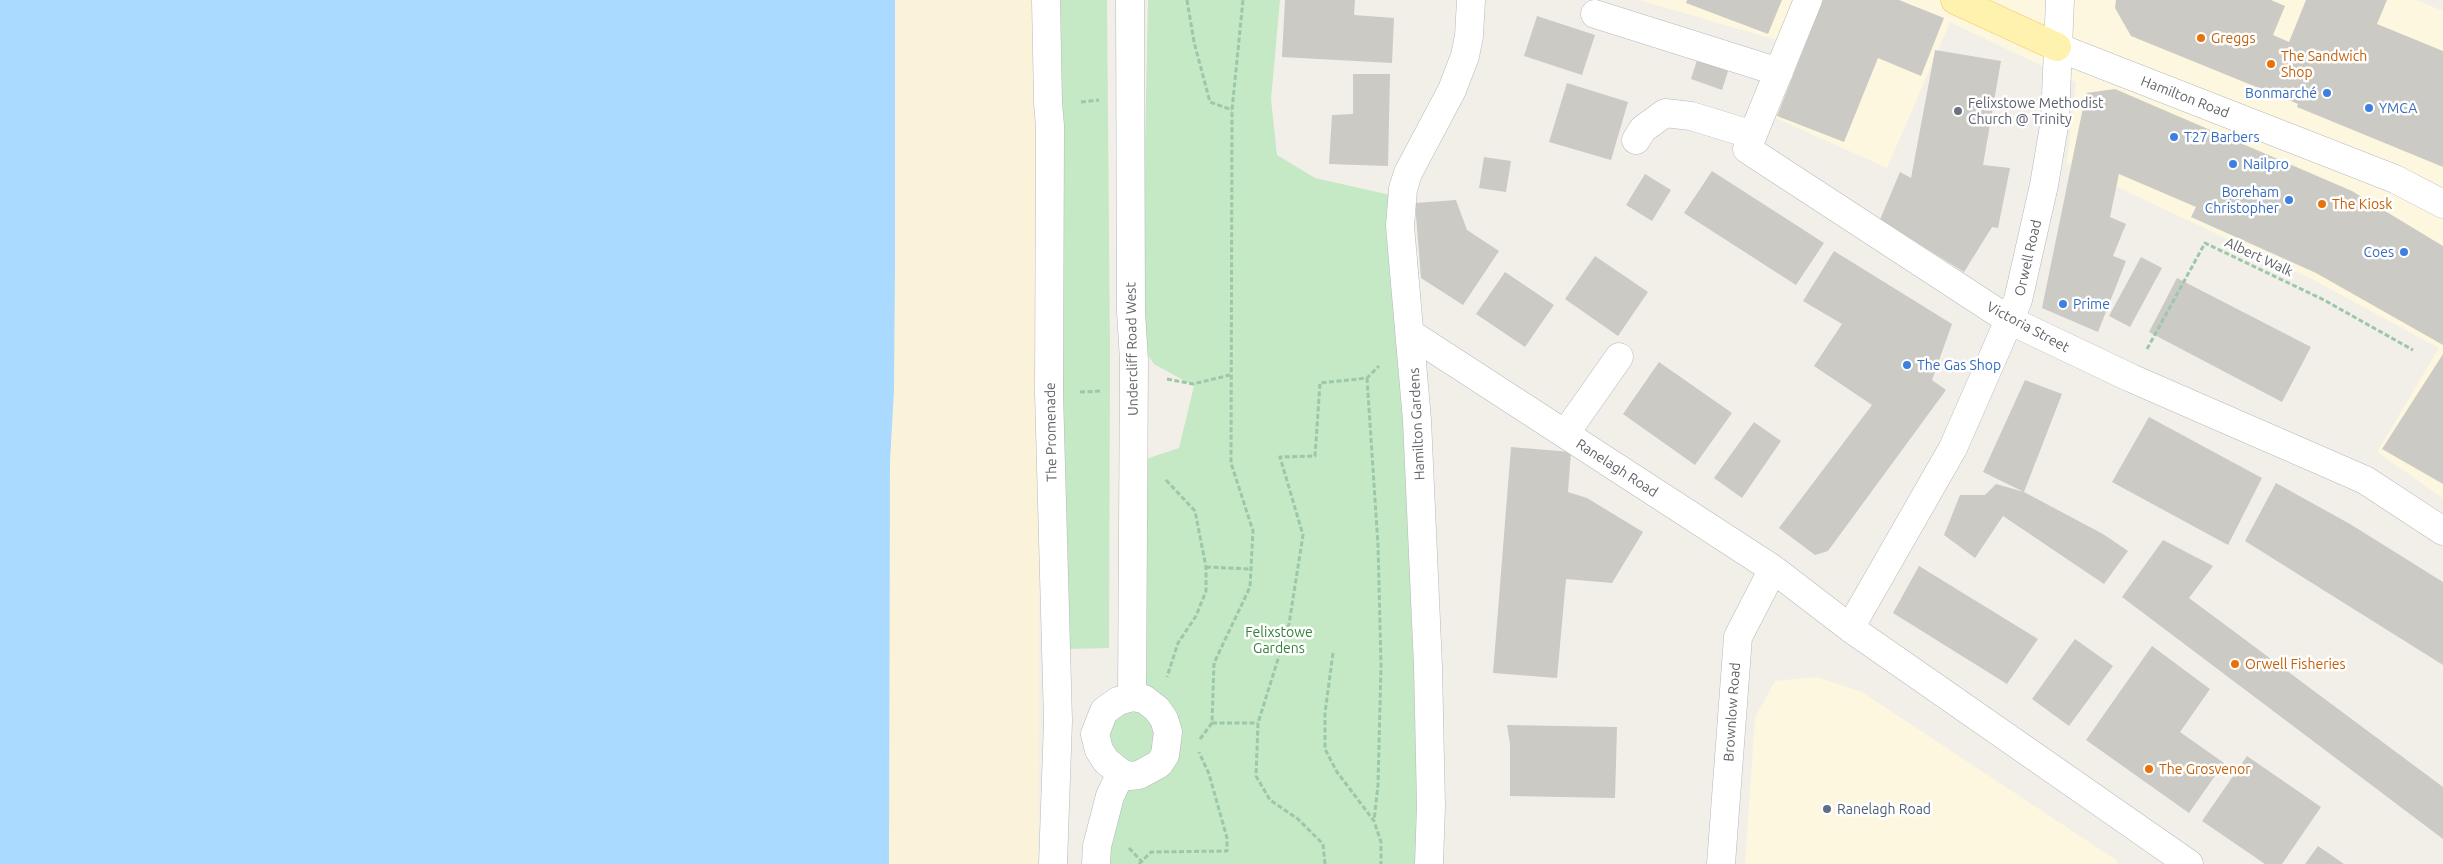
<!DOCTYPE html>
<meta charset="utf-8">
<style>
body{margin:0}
canvas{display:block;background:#f1efe8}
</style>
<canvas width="2443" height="864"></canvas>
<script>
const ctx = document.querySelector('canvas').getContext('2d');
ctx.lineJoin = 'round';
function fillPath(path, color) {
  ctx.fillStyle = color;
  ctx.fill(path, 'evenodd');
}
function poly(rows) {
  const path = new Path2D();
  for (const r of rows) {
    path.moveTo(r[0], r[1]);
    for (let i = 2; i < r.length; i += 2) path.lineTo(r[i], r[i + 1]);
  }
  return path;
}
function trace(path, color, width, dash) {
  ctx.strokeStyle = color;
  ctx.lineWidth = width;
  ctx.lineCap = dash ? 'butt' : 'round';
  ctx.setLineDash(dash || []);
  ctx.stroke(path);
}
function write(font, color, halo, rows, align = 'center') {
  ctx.font = font + ' Ubuntu,sans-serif';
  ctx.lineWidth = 5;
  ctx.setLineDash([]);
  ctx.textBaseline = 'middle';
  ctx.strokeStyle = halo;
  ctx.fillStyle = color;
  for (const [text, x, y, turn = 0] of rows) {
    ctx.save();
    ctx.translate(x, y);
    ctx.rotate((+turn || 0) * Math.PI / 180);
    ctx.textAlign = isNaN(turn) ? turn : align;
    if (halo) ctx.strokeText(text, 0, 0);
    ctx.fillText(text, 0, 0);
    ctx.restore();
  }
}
const commercial = poly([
 [1639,0,2416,0,2443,11,2443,498,2377,452,2439,348,2312,279,2067,163,2076,82,1950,22,1887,168,1749,106,1777,40],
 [1817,677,1862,692,2116,860,2117,864,1745,864,1755,718,1775,681]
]);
const green = poly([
 [1053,0,1107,0,1110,355,1109,648,1068,649],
 [1148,0,1280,0,1271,99,1277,155,1315,178,1390,195,1407,415,1417,703,1418,864,1101,864,1112,800,1167,756,1145,697,1146,459,1179,448,1194,386,1154,364,1141,345],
 [1119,706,1155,713,1161,755,1126,770,1100,730]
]);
const sand = poly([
 [758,0,1036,0,1040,340,1038,864,753,864]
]);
const water = poly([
 [0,0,895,0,895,265,894,390,890,461,889,864,0,864]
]);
const building = poly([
 [1285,0,1355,0,1354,15,1394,18,1392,63,1282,57],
 [1687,0,1782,0,1768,34,1686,3],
 [1823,0,1899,0,1944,18,1921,76,1878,58,1844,142,1777,116],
 [2116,0,2271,0,2285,6,2273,35,2289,42,2306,0,2387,0,2377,24,2443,51,2443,167,2297,107,2298,104,2131,36,2115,8],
 [1537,16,1595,35,1582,75,1524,56],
 [1935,50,2001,61,1983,165,2010,168,1998,228,1992,227,1964,272,1900,232,1879,222,1900,172,1911,178],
 [1697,60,1728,71,1722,90,1691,79],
 [1353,74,1390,74,1388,166,1329,164,1332,115,1353,114],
 [1567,83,1628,102,1611,160,1549,142],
 [2115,89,2352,191,2443,246,2443,345,2316,273,2191,217,2196,207,2119,174,2110,217,2126,224,2113,256,2126,261,2098,332,2042,308,2086,93],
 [1484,157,1511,161,1506,192,1479,188],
 [1712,171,1824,243,1796,285,1684,213],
 [1645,174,1671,190,1652,221,1626,205],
 [1456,200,1467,230,1499,251,1463,305,1421,278,1415,203],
 [1834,251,1952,324,1932,380,1946,390,1828,551,1815,555,1779,528,1872,405,1814,366,1842,324,1803,301],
 [1595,256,1648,292,1618,336,1565,299],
 [2141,257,2162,268,2130,327,2109,316],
 [1505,272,1554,305,1525,347,1476,314],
 [2177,278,2311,347,2282,402,2149,332],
 [2443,354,2443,484,2382,449],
 [1659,362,1732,413,1695,465,1623,414],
 [2025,380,2062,394,2024,492,2103,534,2128,551,2104,584,2003,516,1975,558,1944,535,1960,495,1985,495,1996,484,2024,492,1983,472],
 [2149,417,2262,478,2228,545,2112,482],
 [1754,422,1781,441,1742,498,1714,478],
 [1511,447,1571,452,1568,492,1587,498,1643,532,1612,583,1566,579,1557,678,1493,673],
 [2276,483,2350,524,2443,582,2443,665,2245,541],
 [2163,540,2213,566,2189,598,2443,787,2443,839,2122,597],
 [1919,566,2038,639,2007,684,1893,613],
 [2075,639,2113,666,2069,726,2032,699],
 [2152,646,2210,689,2180,732,2224,763,2189,813,2086,740],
 [1507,725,1617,727,1615,798,1510,796,1510,744],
 [2247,756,2321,807,2282,864,2265,864,2202,821],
 [2318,846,2344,864,2305,864]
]);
const path = poly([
 [1187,0,1194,42,1210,102,1232,110],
 [1081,102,1099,100],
 [2147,349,2205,243,2324,300,2413,350],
 [1367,378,1378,545,1381,665,1378,785,1374,821],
 [1167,379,1193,384,1230,375],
 [1080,392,1101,391],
 [1166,480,1195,511,1206,567,1206,591,1196,616,1178,643,1167,677],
 [1206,567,1250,569],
 [1333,653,1325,713,1325,749,1337,772,1374,821,1381,842,1381,864],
 [1212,723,1258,723],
 [1200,739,1212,723,1214,663,1250,587,1253,531,1231,463,1232,110,1243,0],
 [1129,848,1144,864],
 [1139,864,1151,852,1227,851,1227,838,1209,774,1199,752],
 [1325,864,1323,844,1298,819,1270,800,1256,776,1258,723,1289,624,1303,535,1280,457,1315,456,1320,383,1367,378,1379,366]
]);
const minor = poly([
 [1046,0,1048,103,1050,126,1049,393,1058,721,1053,864],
 [1130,0,1131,312,1134,360,1132,697],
 [1808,0,1747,149,2009,320,2131,378,2365,480,2443,531],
 [1595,14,1779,72],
 [2057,47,2395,179,2443,204],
 [1636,140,1643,129,1665,113,1691,116,1753,135],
 [1411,334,1773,569,1850,628,2189,864],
 [1565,434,1619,357],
 [1850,628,1953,448,2018,300,2044,185,2055,120,2060,0],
 [1132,697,1144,699,1157,709,1164,719,1168,732,1165,755,1159,764,1139,775,1130,776,1121,773,1106,761,1099,750,1095,734,1104,711,1118,701,1132,697],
 [1096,864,1097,846,1110,796,1121,773],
 [1429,864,1431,806,1428,666,1417,420,1400,226,1403,189,1408,173,1452,90,1465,56,1469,36,1471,0],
 [1721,864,1738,637,1773,569]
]);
const major = poly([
 [1955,0,2057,47]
]);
const markers = [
 [2201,38,5,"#e8710a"],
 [2271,64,5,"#e8710a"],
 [2327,93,5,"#3f7fe0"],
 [2369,108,5,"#3f7fe0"],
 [1958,111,5,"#6b7280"],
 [2174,137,5,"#3f7fe0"],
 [2233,164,5,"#3f7fe0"],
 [2289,200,5,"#3f7fe0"],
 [2322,204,5,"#e8710a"],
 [2404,252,5,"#3f7fe0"],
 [2063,304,5,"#3f7fe0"],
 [1907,365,5,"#3f7fe0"],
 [2235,664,5,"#e8710a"],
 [2149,769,5,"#e8710a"],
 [1827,809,5,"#5c6f8a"]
];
const foodNames = [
 ["Greggs",2211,38],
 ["The Sandwich",2281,56],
 ["Shop",2281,72],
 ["The Kiosk",2332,204],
 ["Orwell Fisheries",2245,664],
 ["The Grosvenor",2159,769]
];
const shopNames = [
 ["Bonmarché",2317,93,"right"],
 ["YMCA",2379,108],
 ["T27 Barbers",2184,137],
 ["Nailpro",2243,164],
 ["Boreham",2279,192,"right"],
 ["Christopher",2279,208,"right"],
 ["Coes",2394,252,"right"],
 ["Prime",2073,304],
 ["The Gas Shop",1917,365]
];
const streetNames = [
 ["Hamilton Road",2185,97,21],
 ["Albert Walk",2259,257,25],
 ["Orwell Road",2028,258,-77],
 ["Victoria Street",2028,327,28],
 ["Undercliff Road West",1132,349,-91],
 ["Hamilton Gardens",1417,424,-93],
 ["The Promenade",1051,432,-91],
 ["Ranelagh Road",1617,468,33],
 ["Brownlow Road",1732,712,-86]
];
const worshipNames = [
 ["Felixstowe Methodist",1968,103],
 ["Church @ Trinity",1968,119]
];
const parkNames = [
 ["Felixstowe",1279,632],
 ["Gardens",1279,648]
];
const serviceNames = [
 ["Ranelagh Road",1837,809]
];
fillPath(commercial, '#fef7e0');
fillPath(green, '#c5e8c5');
fillPath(sand, '#fbf3d9');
fillPath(water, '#aadaff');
fillPath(building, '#cccac5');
trace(minor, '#b5b8bc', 29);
trace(major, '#f2c960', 29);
trace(path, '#9cc7a9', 3, [5, 2.5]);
trace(minor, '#fff', 28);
trace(major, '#fff2af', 28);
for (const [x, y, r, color] of markers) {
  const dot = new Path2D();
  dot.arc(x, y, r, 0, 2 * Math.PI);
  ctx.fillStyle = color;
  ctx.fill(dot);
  trace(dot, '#fff', 2);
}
write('14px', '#c56008', '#fff', foodNames, 'left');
write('14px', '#366cbe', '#fff', shopNames, 'left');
write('14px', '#5f6368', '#fff', streetNames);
write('14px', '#5b616d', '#fff', worshipNames, 'left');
write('14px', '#348238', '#fff', parkNames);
write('14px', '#4e5e75', '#fff', serviceNames, 'left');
</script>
